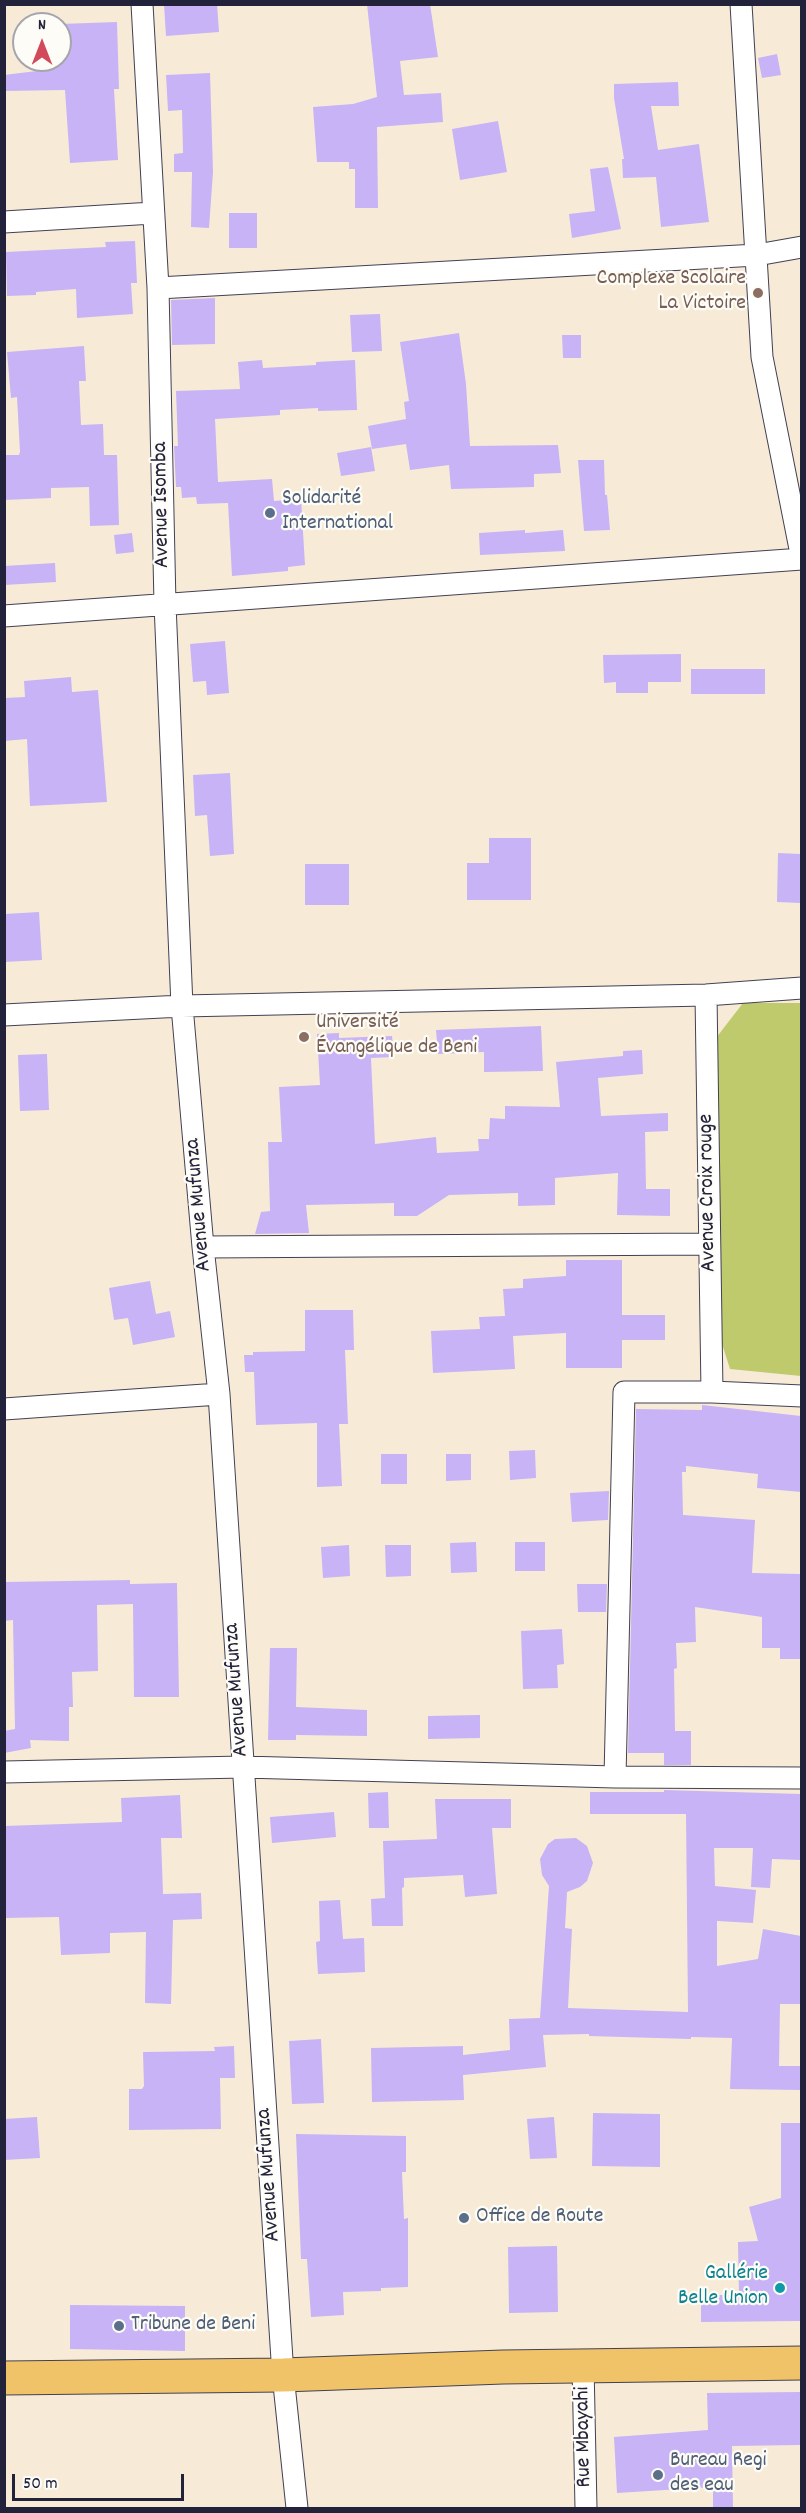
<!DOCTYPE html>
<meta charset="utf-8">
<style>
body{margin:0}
#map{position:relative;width:806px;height:2513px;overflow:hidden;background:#f7ebd8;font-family:Dekko,sans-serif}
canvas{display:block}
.frame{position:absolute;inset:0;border:6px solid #22223b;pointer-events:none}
.north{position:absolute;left:12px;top:12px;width:60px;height:60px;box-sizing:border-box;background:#fdfcf7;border:2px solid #a5a5ac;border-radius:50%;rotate:0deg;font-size:16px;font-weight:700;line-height:24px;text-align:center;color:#22223b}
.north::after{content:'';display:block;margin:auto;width:21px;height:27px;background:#d1495b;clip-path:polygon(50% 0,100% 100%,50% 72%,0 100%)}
.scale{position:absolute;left:12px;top:2474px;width:172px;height:27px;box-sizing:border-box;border:3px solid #22223b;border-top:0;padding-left:8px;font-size:18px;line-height:21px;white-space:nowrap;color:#22223b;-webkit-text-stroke:4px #fdfcf7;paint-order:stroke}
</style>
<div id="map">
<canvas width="806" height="2513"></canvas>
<div class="frame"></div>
<div class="north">N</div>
<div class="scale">50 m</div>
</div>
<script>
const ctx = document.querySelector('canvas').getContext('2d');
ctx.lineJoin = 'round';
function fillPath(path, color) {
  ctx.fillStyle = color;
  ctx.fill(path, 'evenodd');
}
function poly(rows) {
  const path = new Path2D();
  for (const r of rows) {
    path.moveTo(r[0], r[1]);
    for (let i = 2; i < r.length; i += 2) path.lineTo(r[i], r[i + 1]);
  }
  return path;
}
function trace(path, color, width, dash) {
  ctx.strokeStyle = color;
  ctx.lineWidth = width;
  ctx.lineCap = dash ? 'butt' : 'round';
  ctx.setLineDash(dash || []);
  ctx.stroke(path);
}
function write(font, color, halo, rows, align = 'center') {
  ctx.font = font + ' Dekko,sans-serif';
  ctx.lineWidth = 4.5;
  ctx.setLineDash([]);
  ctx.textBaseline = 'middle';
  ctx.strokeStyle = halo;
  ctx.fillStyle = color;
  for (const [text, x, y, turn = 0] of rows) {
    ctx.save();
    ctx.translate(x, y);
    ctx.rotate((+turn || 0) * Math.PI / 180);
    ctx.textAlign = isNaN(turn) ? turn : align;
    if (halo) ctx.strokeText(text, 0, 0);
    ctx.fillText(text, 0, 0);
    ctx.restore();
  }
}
const green = poly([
 [743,1003,801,1003,801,1376,730,1369,718,1331,716,1038]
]);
const building = poly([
 [164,4,217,4,219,32,166,36],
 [367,4,430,4,438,57,400,61,404,95,441,93,443,122,377,127,378,208,355,208,355,169,349,169,349,162,317,162,313,107,353,104,377,97],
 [117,22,119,89,114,89,118,160,70,163,65,90,4,91,4,75,45,70,44,60,60,60,60,24],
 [777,54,781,75,762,78,758,58],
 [210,73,213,172,209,228,191,227,192,172,174,172,174,154,183,153,182,110,168,111,166,75],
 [678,82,679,106,651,106,658,150,699,144,709,222,661,227,656,177,623,178,622,159,624,159,614,98,614,84],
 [498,121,507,172,460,180,452,129],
 [608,167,621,229,572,238,569,214,595,211,590,169],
 [229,213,257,213,257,248,229,248],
 [135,241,137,283,131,283,133,314,77,318,76,289,36,292,36,295,7,296,6,252,106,247,105,242],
 [215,298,215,344,172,345,171,300],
 [380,314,382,351,352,352,350,315],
 [459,333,466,384,470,446,558,445,561,473,534,474,534,487,451,489,449,465,410,470,406,444,372,449,368,426,406,419,404,402,409,401,400,342],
 [562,335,581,335,581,358,563,358],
 [84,346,86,381,79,381,81,425,103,424,104,455,117,455,119,525,90,526,89,487,51,488,51,498,4,500,4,455,19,455,20,452,17,397,11,398,7,352],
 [262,360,263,368,316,365,316,362,355,360,357,410,318,411,318,408,280,410,280,415,215,419,218,482,272,479,274,501,301,499,305,565,288,567,288,571,232,576,228,503,197,504,196,497,182,498,181,487,176,487,174,446,178,446,176,391,240,389,238,362],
 [371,447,375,471,341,476,337,453],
 [578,460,604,460,605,495,607,495,610,530,584,531],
 [525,530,525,533,563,530,565,551,480,555,479,533],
 [132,533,134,552,116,554,114,535],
 [55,563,56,582,4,585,4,566],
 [225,641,229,693,207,695,206,681,193,682,190,644],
 [681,654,681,682,648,682,648,693,616,693,616,682,604,683,603,655],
 [691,669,765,669,765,694,691,694],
 [71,677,72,692,98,690,107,802,30,806,27,739,4,741,4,698,25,697,24,681],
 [230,773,234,854,210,856,207,815,195,816,193,775],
 [489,838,531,838,531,900,467,900,467,863,489,863],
 [778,853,801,854,801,903,777,902],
 [305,864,349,864,349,905,305,905],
 [39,912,42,960,4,962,4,914],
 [541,1026,543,1071,484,1072,484,1052,438,1054,436,1030],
 [339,1033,339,1038,392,1036,394,1057,371,1058,375,1144,436,1137,437,1153,479,1151,478,1139,489,1139,490,1118,505,1119,505,1106,560,1107,556,1062,623,1056,623,1051,642,1050,643,1074,598,1078,601,1116,668,1113,668,1131,645,1132,646,1189,670,1189,670,1216,617,1215,618,1173,555,1178,555,1205,518,1206,518,1193,449,1195,417,1216,394,1216,394,1203,306,1205,309,1233,255,1234,261,1212,270,1211,268,1142,282,1142,279,1087,320,1085,317,1034],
 [47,1054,49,1110,20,1111,18,1055],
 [566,1260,622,1260,622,1315,665,1315,665,1340,622,1340,622,1368,566,1368,566,1333,513,1336,515,1369,433,1373,431,1331,480,1329,479,1317,505,1316,503,1289,523,1288,523,1279,566,1276],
 [150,1281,156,1314,170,1311,175,1337,133,1345,128,1318,114,1320,109,1288],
 [305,1310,353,1310,354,1350,345,1350,348,1424,339,1424,342,1486,317,1487,317,1423,256,1425,254,1372,245,1372,244,1355,253,1355,253,1352,305,1351],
 [702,1405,801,1416,801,1492,757,1488,758,1474,686,1466,686,1472,682,1472,683,1515,755,1520,752,1573,801,1574,801,1659,780,1659,780,1648,762,1648,762,1617,695,1607,696,1642,676,1643,677,1668,674,1669,675,1731,691,1731,691,1765,664,1765,664,1753,628,1753,636,1409,702,1410],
 [535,1450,536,1478,510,1480,509,1451],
 [381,1454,407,1454,407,1484,381,1484],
 [446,1454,471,1454,471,1480,446,1481],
 [609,1491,608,1520,572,1522,570,1493],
 [476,1542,477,1572,451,1573,450,1543],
 [515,1542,545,1542,545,1571,515,1571],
 [349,1545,350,1576,323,1578,321,1547],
 [385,1545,411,1545,411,1576,386,1577],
 [130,1580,130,1584,177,1583,179,1697,134,1697,133,1604,97,1605,98,1671,72,1672,73,1707,69,1707,69,1741,30,1740,31,1748,4,1753,4,1731,15,1729,13,1620,4,1621,4,1582],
 [577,1584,607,1584,606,1612,578,1612],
 [562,1629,564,1664,557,1665,558,1688,523,1689,521,1631],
 [270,1648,297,1648,296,1707,367,1710,367,1736,296,1735,296,1740,268,1740],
 [480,1715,480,1738,428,1739,428,1716],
 [664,1790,801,1794,801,1860,772,1859,770,1888,751,1887,753,1848,714,1848,715,1886,756,1890,753,1923,717,1921,717,1966,758,1959,763,1929,801,1936,801,2004,780,2004,779,2066,801,2066,801,2090,730,2089,732,2038,691,2037,691,2039,589,2036,589,2034,543,2035,546,2067,463,2075,464,2100,372,2102,371,2048,463,2046,463,2055,510,2050,509,2019,540,2018,549,1886,542,1875,540,1859,548,1844,555,1839,576,1838,587,1846,593,1863,587,1881,580,1887,567,1892,565,1928,572,1929,568,2008,688,2012,686,1814,590,1814,590,1792,664,1792],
 [388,1792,389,1828,369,1828,368,1793],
 [180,1795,182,1838,161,1838,163,1894,201,1893,202,1919,173,1920,171,2004,145,2003,146,1932,110,1933,110,1953,61,1955,59,1917,4,1918,4,1826,122,1822,121,1798],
 [435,1799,511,1799,511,1828,492,1828,497,1894,465,1897,463,1875,404,1878,404,1887,402,1888,403,1926,372,1926,371,1899,385,1898,383,1841,437,1839],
 [334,1812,336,1837,272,1843,270,1817],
 [340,1900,343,1939,364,1938,365,1972,318,1974,316,1942,320,1941,319,1901],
 [321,2039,324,2103,292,2104,289,2041],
 [234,2046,235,2078,220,2078,221,2129,129,2130,129,2089,142,2089,144,2086,143,2052,215,2051,214,2047],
 [593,2113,660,2114,660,2167,592,2166],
 [37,2117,40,2158,4,2160,4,2119],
 [554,2117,557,2158,530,2159,527,2119],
 [781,2123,801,2123,801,2321,701,2322,701,2295,739,2295,738,2242,758,2241,749,2207,781,2198],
 [296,2134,406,2136,406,2172,402,2172,404,2219,408,2218,408,2287,381,2288,381,2291,343,2292,344,2315,311,2317,307,2259,301,2259],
 [557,2246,558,2312,509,2313,508,2247],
 [70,2305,185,2306,185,2351,70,2349],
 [801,2392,801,2445,732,2446,733,2508,713,2508,713,2487,617,2493,614,2437,708,2430,707,2393]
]);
const minor = poly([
 [142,4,158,288,165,604,182,1006,203,1247,219,1394,283,2375,297,2508],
 [741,4,762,357,802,559],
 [4,222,153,213],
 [158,288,757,255,802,247],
 [4,616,802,559],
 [706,995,712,1392],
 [4,1015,182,1006,706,995,802,988],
 [203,1247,709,1244],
 [4,1409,219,1394],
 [4,1772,243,1767,615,1777,802,1778],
 [615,1777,624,1392,712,1392,802,1396],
 [583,2365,586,2508]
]);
const trunk = poly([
 [4,2378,283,2375,503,2367,802,2363]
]);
const markers = [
 [758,293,6,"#8d6e63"],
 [270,513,6,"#5c6f8a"],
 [304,1037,6,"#8d6e63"],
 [464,2218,6,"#5c6f8a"],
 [780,2288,6,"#0f9aa8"],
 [119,2326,6,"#5c6f8a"],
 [658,2475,6,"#5c6f8a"]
];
const educationNames = [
 ["Complexe Scolaire",746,280],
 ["La Victoire",746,305],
 ["Université",316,1024,"left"],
 ["Évangélique de Beni",316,1049,"left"]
];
const serviceNames = [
 ["Solidarité",282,500],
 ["International",282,525],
 ["Office de Route",476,2218],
 ["Tribune de Beni",131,2326],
 ["Bureau Regi",670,2462],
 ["des eau",670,2487]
];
const streetNames = [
 ["Avenue Isomba",163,505,-91],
 ["Avenue Croix rouge",709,1193,-91],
 ["Avenue Mufunza",200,1205,-95],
 ["Avenue Mufunza",238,1690,-94],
 ["Avenue Mufunza",270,2175,-94],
 ["Rue Mbayahi",585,2437,-91]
];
const cultureNames = [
 ["Gallérie",768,2275],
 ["Belle Union",768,2300]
];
fillPath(green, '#beca6c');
fillPath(building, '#c7b3f5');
trace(minor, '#424053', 23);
trace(trunk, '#424053', 35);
trace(minor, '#fff', 21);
trace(trunk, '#f1c369', 33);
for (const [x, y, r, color] of markers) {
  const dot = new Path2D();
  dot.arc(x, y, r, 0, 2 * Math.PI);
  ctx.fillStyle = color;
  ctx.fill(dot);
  trace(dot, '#fdfcf7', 2);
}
write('22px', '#785e54', '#fdfcf7', educationNames, 'right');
write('22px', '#4e5e75', '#fdfcf7', serviceNames, 'left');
write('22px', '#22223b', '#fdfcf7', streetNames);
write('22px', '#0d838f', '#fdfcf7', cultureNames, 'right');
</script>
